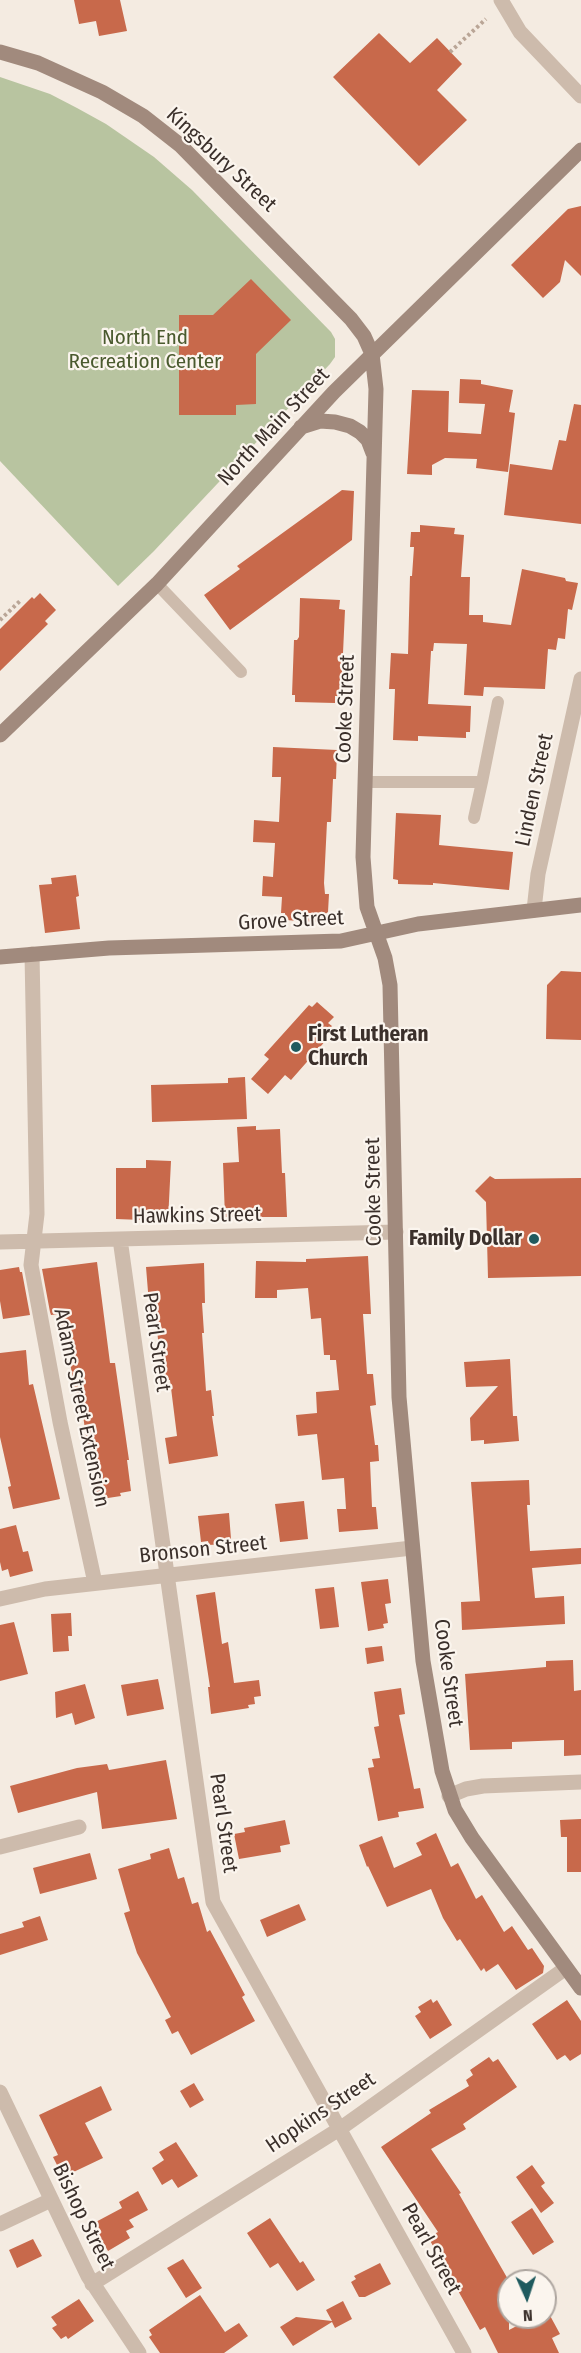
<!DOCTYPE html>
<style>
body{margin:0}
#map{position:relative;width:581px;height:2353px;overflow:hidden;background:#f4ebe1;font-family:"Fira Sans Condensed",sans-serif}
canvas{display:block}
.north{position:absolute;left:497px;top:2269px;width:60px;height:60px;box-sizing:border-box;background:#fbf5ee;border:2px solid #aea6a0;border-radius:50%;rotate:177deg;font-size:16px;font-weight:700;line-height:24px;text-align:center;color:#3b302b}
.north::after{content:'';display:block;margin:auto;width:21px;height:27px;background:#1f5a5e;clip-path:polygon(50% 0,100% 100%,50% 72%,0 100%)}
</style>
<div id="map">
<canvas width="581" height="2353"></canvas>
<div class="north">N</div>
</div>
<script>
const ctx = document.querySelector('canvas').getContext('2d');
ctx.lineJoin = 'round';
function fillPath(path, color) {
  ctx.fillStyle = color;
  ctx.fill(path, 'evenodd');
}
function poly(rows) {
  const path = new Path2D();
  for (const r of rows) {
    path.moveTo(r[0], r[1]);
    for (let i = 2; i < r.length; i += 2) path.lineTo(r[i], r[i + 1]);
  }
  return path;
}
function trace(path, color, width, dash) {
  ctx.strokeStyle = color;
  ctx.lineWidth = width;
  ctx.lineCap = dash ? 'butt' : 'round';
  ctx.setLineDash(dash || []);
  ctx.stroke(path);
}
function write(font, color, halo, rows, align = 'center') {
  ctx.font = font + ' "Fira Sans Condensed",sans-serif';
  ctx.lineWidth = 4.5;
  ctx.setLineDash([]);
  ctx.textBaseline = 'middle';
  ctx.strokeStyle = halo;
  ctx.fillStyle = color;
  for (const [text, x, y, turn = 0] of rows) {
    ctx.save();
    ctx.translate(x, y);
    ctx.rotate((+turn || 0) * Math.PI / 180);
    ctx.textAlign = isNaN(turn) ? turn : align;
    if (halo) ctx.strokeText(text, 0, 0);
    ctx.fillText(text, 0, 0);
    ctx.restore();
  }
}
const green = poly([
 [0,77,50,94,77,108,106,124,154,157,192,190,331,332,335,339,335,357,330,364,154,551,118,586,0,461]
]);
const building = poly([
 [74,0,120,0,127,31,99,36,96,21,79,24],
 [379,33,410,63,437,38,462,64,437,90,467,120,419,166,333,77],
 [581,206,581,276,565,260,560,282,543,298,511,265,568,209],
 [251,279,291,320,256,354,256,404,236,405,236,415,179,415,179,315,213,315],
 [460,379,481,380,481,384,513,390,509,412,515,413,508,472,476,468,477,459,445,458,432,465,432,475,407,474,412,390,449,391,448,432,481,434,485,404,459,403],
 [574,404,581,405,581,524,504,515,510,464,552,470,559,440,566,441],
 [342,490,354,491,352,540,230,630,204,595,240,569,237,566],
 [420,525,455,528,454,534,464,535,461,577,470,577,469,615,483,615,483,622,511,625,522,569,565,578,566,581,578,583,572,610,568,609,565,639,558,638,556,650,548,649,545,689,484,687,483,696,464,695,467,644,434,643,433,651,431,651,428,704,471,706,470,732,466,732,466,738,418,736,418,741,393,740,395,689,389,689,391,653,408,654,410,576,412,576,414,547,410,547,411,532,420,532],
 [40,593,56,610,45,621,48,624,0,671,0,629,32,597,34,599],
 [300,598,340,600,339,609,345,610,341,696,335,696,335,703,295,702,295,695,292,695,294,640,297,640,299,637],
 [273,747,337,750,336,779,333,779,331,822,327,822,324,883,325,894,329,894,328,912,315,922,285,920,285,913,281,913,282,897,262,896,263,876,273,877,275,843,253,842,254,820,279,822,281,777,272,777],
 [396,813,441,815,439,845,513,852,509,890,433,883,433,885,398,884,398,880,393,879],
 [76,875,79,896,76,897,80,929,45,933,39,885,52,884,51,878],
 [561,971,581,972,581,1040,546,1039,547,985],
 [317,1002,334,1017,328,1023,332,1026,324,1034,328,1038,291,1080,285,1075,268,1094,251,1079,269,1059,264,1055,309,1005,312,1007],
 [245,1077,247,1119,152,1122,151,1085,228,1083,228,1078],
 [256,1126,256,1130,280,1129,282,1173,285,1173,287,1217,225,1217,223,1163,239,1162,237,1127],
 [146,1160,171,1161,168,1221,116,1219,116,1168,146,1168],
 [490,1176,495,1179,581,1178,581,1276,488,1278,486,1202,475,1191],
 [368,1256,371,1314,363,1314,367,1374,373,1374,376,1405,370,1406,375,1445,378,1445,379,1461,370,1462,372,1507,376,1507,378,1529,339,1532,337,1509,346,1509,344,1478,322,1480,317,1434,298,1436,296,1415,317,1413,316,1392,339,1390,336,1360,330,1360,330,1355,324,1355,321,1318,311,1319,308,1288,277,1290,277,1298,255,1298,256,1261,306,1262,306,1259],
 [97,1262,110,1363,115,1363,129,1460,127,1460,131,1491,120,1493,121,1496,95,1500,80,1394,76,1395,67,1347,62,1347,59,1314,51,1315,50,1312,42,1269],
 [204,1263,205,1303,202,1303,204,1333,202,1333,206,1391,211,1390,214,1416,212,1416,218,1456,169,1464,165,1438,177,1436,170,1380,162,1380,155,1309,154,1304,149,1304,146,1267],
 [19,1267,20,1272,22,1272,30,1315,3,1319,0,1301,0,1270],
 [26,1350,29,1385,33,1384,60,1499,13,1509,8,1487,11,1486,0,1437,0,1353],
 [510,1359,513,1416,517,1416,519,1441,484,1444,484,1440,471,1441,470,1418,498,1386,466,1387,464,1362],
 [529,1480,530,1505,527,1505,530,1551,581,1548,581,1564,532,1568,535,1598,564,1596,565,1624,462,1630,461,1602,480,1601,471,1482],
 [304,1501,308,1539,280,1542,275,1504],
 [229,1513,231,1539,225,1539,225,1544,209,1545,208,1541,201,1542,198,1516],
 [16,1525,23,1552,28,1551,33,1571,10,1577,8,1569,2,1571,0,1562,0,1529],
 [388,1579,391,1603,385,1604,388,1623,383,1624,384,1628,368,1631,361,1582],
 [334,1587,339,1627,320,1629,315,1589],
 [215,1592,222,1644,228,1642,234,1683,259,1680,261,1696,254,1697,255,1704,248,1705,249,1708,211,1714,208,1687,210,1687,196,1595],
 [71,1613,72,1636,68,1636,69,1651,53,1652,51,1614],
 [14,1622,28,1674,0,1681,0,1625],
 [382,1646,384,1661,367,1664,365,1648],
 [573,1660,574,1691,581,1690,581,1755,564,1756,564,1740,512,1742,512,1749,470,1750,465,1674,546,1667,546,1661],
 [158,1679,164,1709,127,1716,121,1685],
 [85,1684,95,1718,75,1725,72,1713,56,1718,55,1692],
 [401,1688,405,1714,399,1715,414,1789,420,1788,424,1808,398,1812,399,1817,378,1821,368,1768,374,1767,372,1759,380,1758,374,1727,379,1726,374,1692],
 [166,1760,177,1819,102,1829,97,1792,18,1813,10,1786,77,1768,107,1764,109,1770],
 [581,1819,581,1872,567,1872,567,1837,561,1837,560,1820],
 [285,1820,290,1844,280,1846,281,1852,239,1859,234,1834,245,1832,244,1828],
 [436,1833,451,1867,458,1863,476,1899,482,1895,504,1932,512,1926,528,1950,532,1948,544,1966,543,1973,516,1990,498,1964,486,1972,484,1968,481,1971,460,1939,457,1941,443,1918,431,1889,387,1907,368,1866,367,1867,359,1845,382,1836,394,1868,422,1855,416,1843],
 [169,1848,178,1879,184,1877,192,1904,198,1902,207,1932,210,1930,245,1995,242,1997,255,2021,191,2055,178,2031,172,2034,165,2020,171,2017,137,1953,124,1913,130,1911,118,1869,151,1859,150,1854],
 [90,1853,97,1879,40,1894,33,1868],
 [299,1904,306,1920,267,1937,260,1920],
 [40,1916,48,1940,0,1955,0,1934,24,1927,22,1922],
 [431,1999,433,2003,437,2000,452,2025,430,2039,415,2016,421,2012,418,2007],
 [567,2000,581,2021,581,2054,570,2061,565,2055,557,2060,532,2024],
 [489,2057,493,2062,498,2059,517,2087,463,2124,466,2129,431,2149,461,2193,459,2194,509,2281,509,2330,534,2317,545,2317,545,2311,547,2310,560,2334,552,2338,559,2353,498,2353,485,2327,480,2330,428,2237,438,2232,381,2147,431,2113,429,2110,469,2086,466,2080,473,2075,470,2070],
 [194,2083,204,2100,190,2108,180,2091],
 [101,2086,112,2110,85,2123,103,2158,63,2177,53,2157,58,2155,39,2115],
 [176,2142,198,2176,178,2188,172,2179,162,2185,152,2168,164,2160,159,2152],
 [532,2165,545,2183,541,2186,554,2203,541,2213,516,2177],
 [138,2191,148,2210,129,2220,134,2227,126,2231,130,2238,108,2251,92,2224,122,2208,119,2202],
 [532,2208,554,2242,533,2255,511,2222],
 [270,2218,300,2263,303,2261,315,2280,297,2291,278,2263,270,2268,247,2233],
 [33,2239,42,2256,17,2268,9,2250],
 [183,2259,202,2288,186,2298,167,2268],
 [380,2263,391,2284,365,2297,359,2297,351,2282,356,2279,354,2276],
 [200,2295,225,2332,239,2323,248,2336,224,2353,160,2353,149,2337,152,2335,149,2330],
 [79,2299,94,2321,68,2339,66,2336,61,2339,52,2328,57,2325,51,2317],
 [343,2301,352,2319,335,2328,332,2322,293,2346,280,2327,296,2317,332,2321,326,2310]
]);
const path = poly([
 [450,52,486,19],
 [0,620,21,600]
]);
const service = poly([
 [157,584,241,672],
 [365,782,482,782,498,702],
 [474,818,482,782]
]);
const minor = poly([
 [501,0,520,32,581,96],
 [534,910,538,874,581,679],
 [32,954,37,1214,31,1265,60,1422,95,1583],
 [120,1239,213,1902,464,2353],
 [0,1242,396,1232],
 [0,1599,45,1589,412,1548],
 [449,1796,466,1789,483,1786,581,1782],
 [0,1847,79,1827],
 [0,2092,88,2276,139,2353],
 [0,2224,51,2200],
 [92,2284,341,2128,566,1968]
]);
const secondary = poly([
 [0,52,38,63,102,92,143,116,180,145,351,319,364,336,372,354,376,389,363,857,367,907,385,958,390,985,399,1397,423,1661,442,1771,455,1810,472,1838,581,1988],
 [301,427,320,421,335,422,350,426,360,432,368,440,373,453],
 [0,735,157,584,334,392,581,150],
 [0,957,109,948,341,941,418,924,581,905]
]);
const markers = [
 [296,1047,6,"#1f5a5e"],
 [534,1239,6,"#1f5a5e"]
];
const streetNames = [
 ["Kingsbury Street",221,160,43],
 ["North Main Street",274,427,-47],
 ["Cooke Street",346,709,-88],
 ["Linden Street",535,790,-78],
 ["Grove Street",291,921,-3],
 ["Cooke Street",374,1192,-91],
 ["Hawkins Street",197,1216,-1],
 ["Pearl Street",156,1342,82],
 ["Adams Street Extension",81,1408,78],
 ["Bronson Street",203,1550,-6],
 ["Cooke Street",448,1673,82],
 ["Pearl Street",223,1823,82],
 ["Hopkins Street",321,2113,-34],
 ["Bishop Street",83,2217,64],
 ["Pearl Street",431,2249,61]
];
const parkNames = [
 ["North End",145,338],
 ["Recreation Center",145,362]
];
const poiNames = [
 ["First Lutheran",308,1035],
 ["Church",308,1059],
 ["Family Dollar",522,1239,"right"]
];
fillPath(green, '#b8c4a0');
fillPath(building, '#c8694b');
trace(path, '#b9a596', 4, [3, 3]);
trace(service, '#cdbbac', 12);
trace(minor, '#cdbbac', 15);
trace(secondary, '#a18a7d', 15);
for (const [x, y, r, color] of markers) {
  const dot = new Path2D();
  dot.arc(x, y, r, 0, 2 * Math.PI);
  ctx.fillStyle = color;
  ctx.fill(dot);
  trace(dot, '#fbf5ee', 2);
}
write('21px', '#3b302b', '#fbf5ee', streetNames);
write('21px', '#4a5a2e', '#fbf5ee', parkNames);
write('bold 21px', '#3b302b', '#fbf5ee', poiNames, 'left');
</script>
